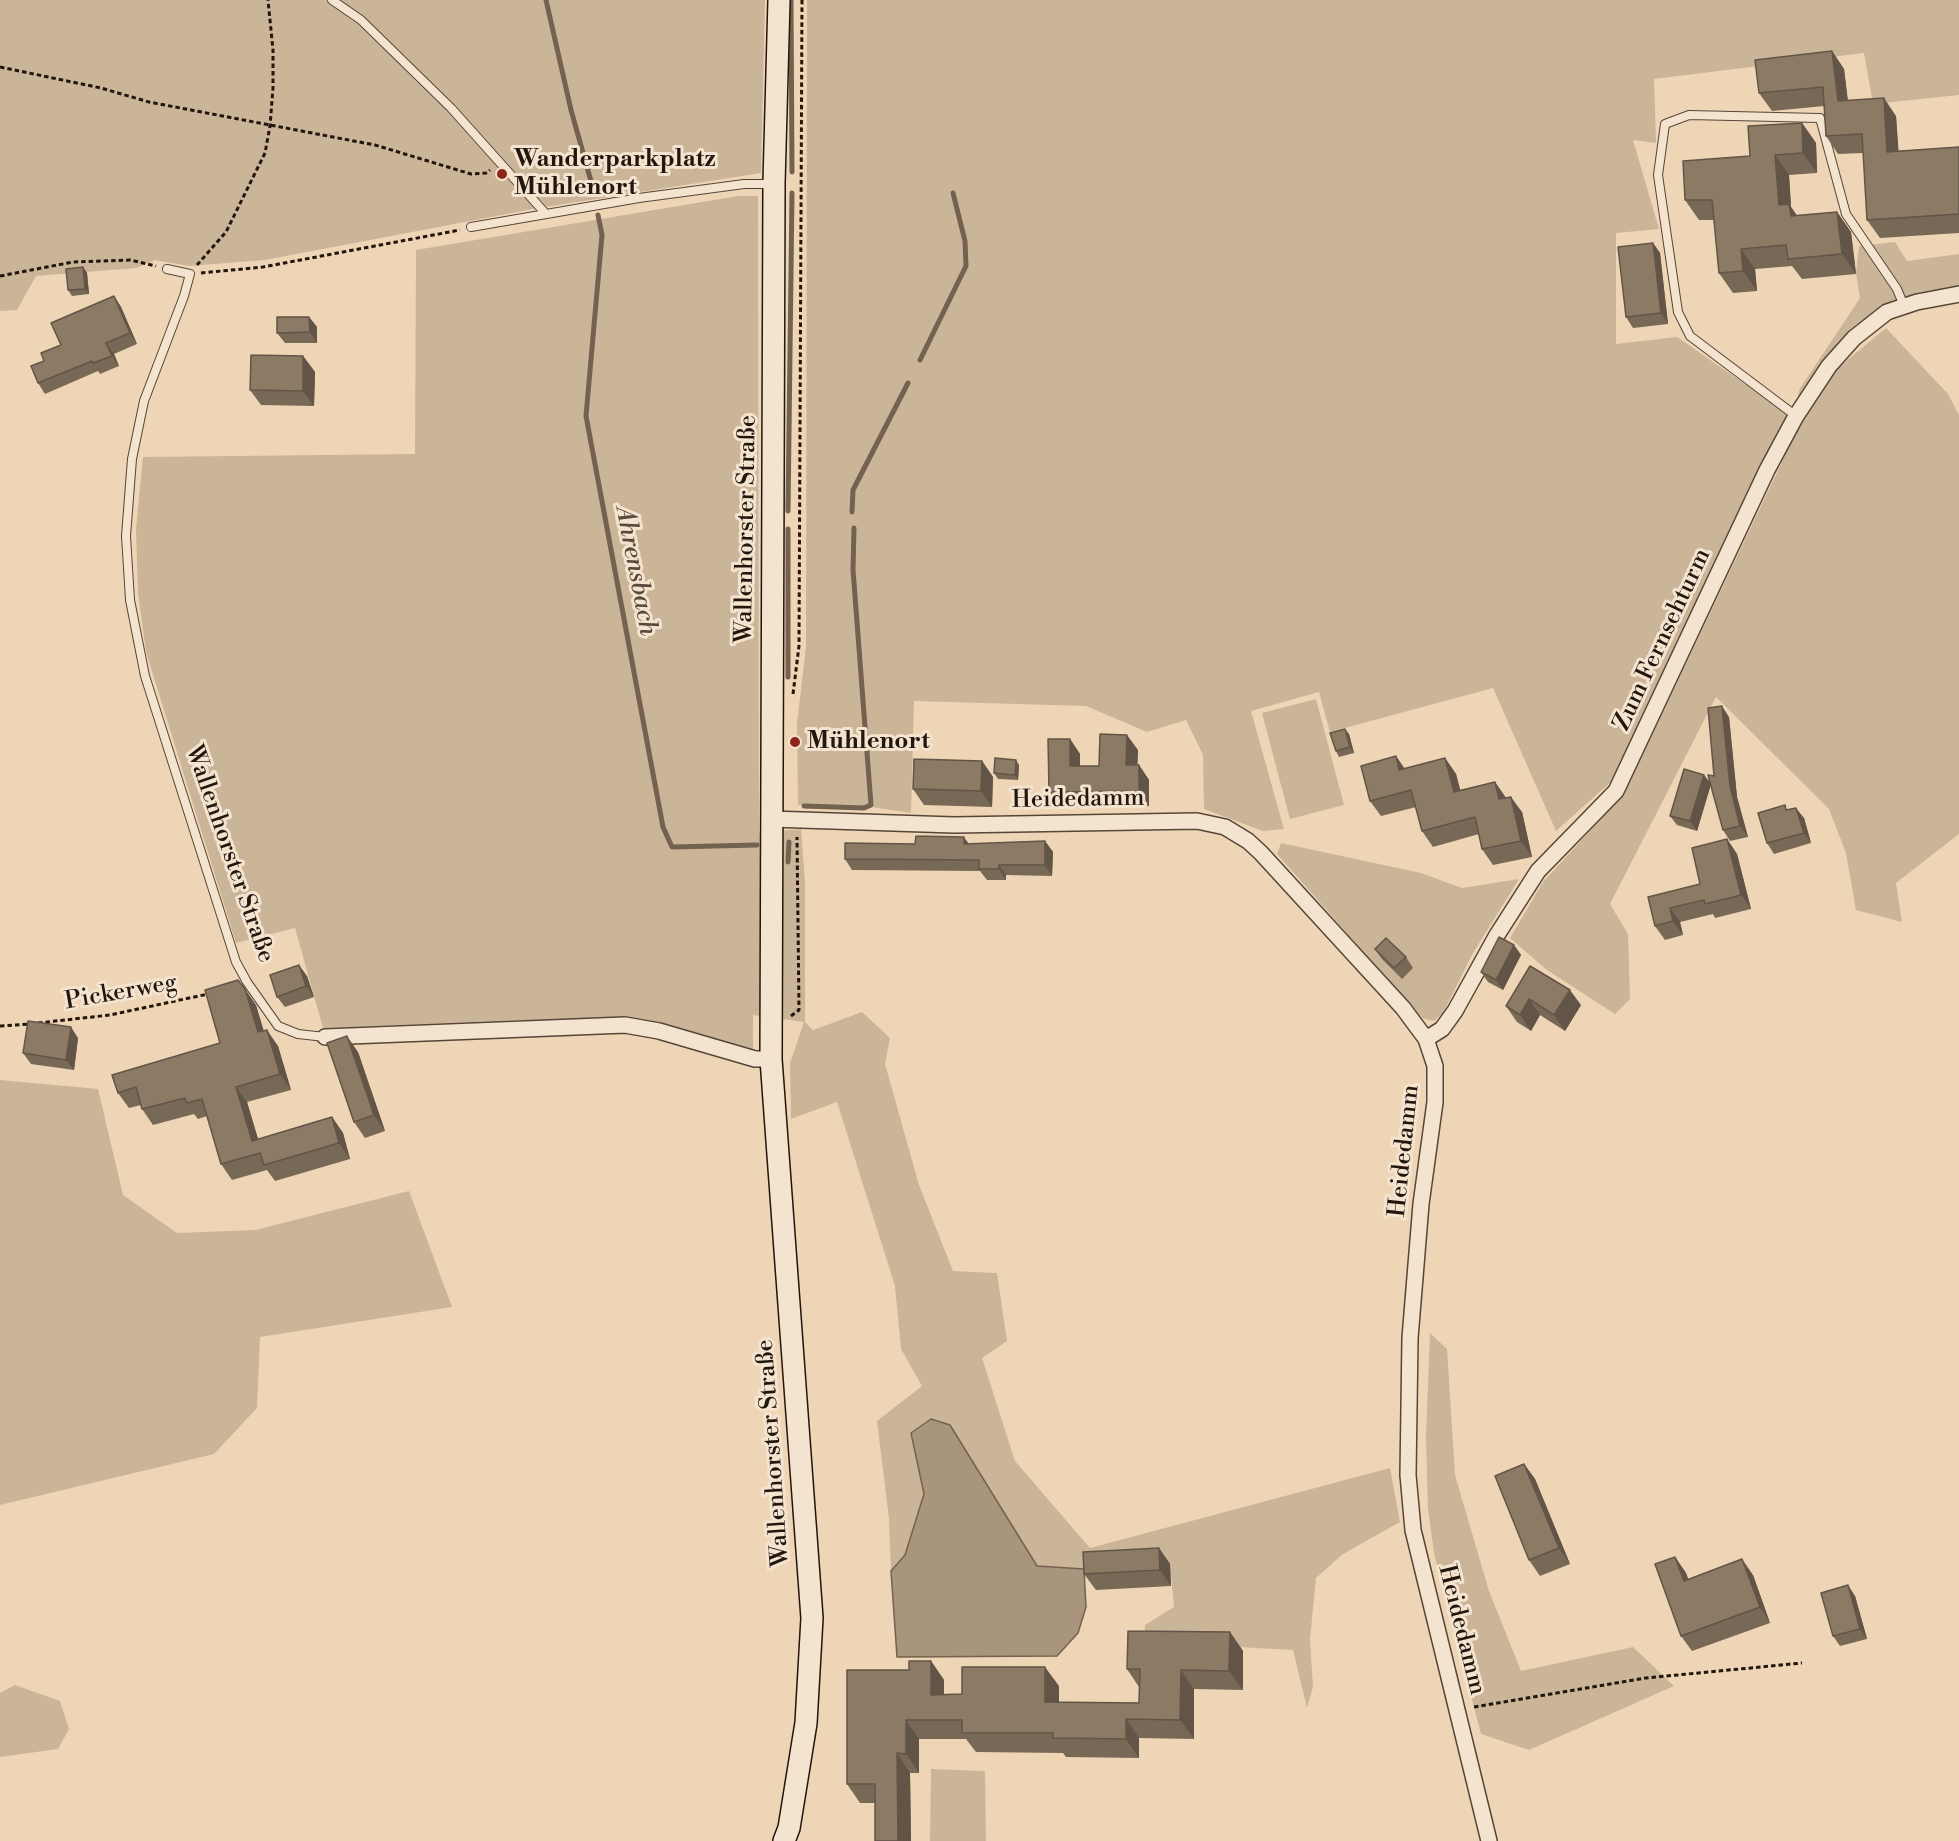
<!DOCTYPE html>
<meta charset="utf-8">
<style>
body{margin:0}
canvas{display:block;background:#eed5b5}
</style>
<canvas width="1959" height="1841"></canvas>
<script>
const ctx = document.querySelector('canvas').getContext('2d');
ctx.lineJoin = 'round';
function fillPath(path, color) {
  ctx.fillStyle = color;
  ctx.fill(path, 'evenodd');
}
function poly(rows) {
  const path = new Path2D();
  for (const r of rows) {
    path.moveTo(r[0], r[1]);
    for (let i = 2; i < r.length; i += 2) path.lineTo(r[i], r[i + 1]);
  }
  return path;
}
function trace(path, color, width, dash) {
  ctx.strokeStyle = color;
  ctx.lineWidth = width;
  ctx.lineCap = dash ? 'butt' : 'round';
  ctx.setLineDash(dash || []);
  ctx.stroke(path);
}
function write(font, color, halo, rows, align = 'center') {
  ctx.font = font + ' "Libre Bodoni",serif';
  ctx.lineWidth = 6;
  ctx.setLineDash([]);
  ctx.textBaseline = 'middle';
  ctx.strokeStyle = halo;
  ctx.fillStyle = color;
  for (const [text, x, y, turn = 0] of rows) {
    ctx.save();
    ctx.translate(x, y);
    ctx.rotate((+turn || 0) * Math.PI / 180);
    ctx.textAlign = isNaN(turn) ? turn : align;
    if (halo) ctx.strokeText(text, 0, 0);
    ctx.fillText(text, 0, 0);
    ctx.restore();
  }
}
const green = poly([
 [0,0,765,0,761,173,533,209,265,260,189,266,155,260,136,268,36,276,17,310,0,311],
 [807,0,1959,0,1959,95,1873,104,1864,53,1654,79,1656,143,1633,140,1659,229,1616,233,1616,344,1677,337,1787,413,1612,781,1556,831,1493,688,1330,732,1319,692,1251,711,1284,829,1263,831,1204,809,1203,755,1186,720,1147,732,1086,706,914,701,911,813,864,806,798,805,797,723,806,647],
 [738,196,758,196,759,833,801,829,805,882,805,1022,813,1030,862,1012,890,1038,885,1064,919,1185,953,1271,997,1273,1007,1341,982,1358,1015,1461,1090,1548,1390,1468,1400,1522,1343,1554,1316,1578,1310,1639,1313,1687,1307,1708,1293,1650,1144,1642,1145,1625,1174,1607,1170,1564,1084,1569,1037,1566,950,1425,931,1419,911,1433,924,1494,905,1555,891,1571,889,1519,877,1421,922,1386,901,1349,895,1286,837,1102,791,1119,790,1063,804,1022,753,1015,753,1050,674,1027,637,1022,519,1020,323,1028,295,928,236,943,146,652,138,593,136,529,143,457,415,454,416,250],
 [1895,242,1907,261,1959,254,1959,286,1920,292,1878,309,1857,325,1798,399,1799,390,1860,298,1856,274,1859,246],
 [1886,328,1948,394,1959,415,1959,834,1896,883,1902,922,1856,910,1846,853,1829,809,1716,697,1610,904,1628,934,1630,999,1615,1014,1547,970,1510,938,1543,882,1624,794,1801,422,1833,372],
 [1316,699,1344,805,1290,819,1262,713],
 [1281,843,1421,873,1462,888,1519,879,1473,953,1443,1013,1434,1021,1422,1018,1277,854],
 [0,1080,98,1089,123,1195,177,1233,255,1230,409,1191,452,1307,260,1337,257,1408,214,1454,0,1505],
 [1430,1333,1447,1349,1455,1475,1489,1591,1521,1671,1633,1647,1674,1686,1529,1750,1481,1734,1434,1553,1428,1508,1426,1437],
 [15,1685,60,1701,69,1729,58,1749,0,1757,0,1693],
 [931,1769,985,1771,986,1841,930,1841]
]);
const water = poly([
 [931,1419,950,1425,1037,1566,1084,1569,1086,1607,1078,1633,1057,1656,897,1657,891,1571,905,1555,924,1494,911,1433,931,1419]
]);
const stream = poly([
 [546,0,571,110,594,192],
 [791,0,792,172],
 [598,215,602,235,586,416,663,827,672,847,757,845],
 [920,360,966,266,965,241,953,193],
 [788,511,792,193],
 [852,512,853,490,908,383],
 [788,529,788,677],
 [804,806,864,808,871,805,853,570,854,528],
 [788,862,789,842]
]);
const path = poly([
 [0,67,101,88,149,102,375,145,471,174,486,173,490,170],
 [197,265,226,232,265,153,270,126,273,88,273,50,268,0],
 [201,273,263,267,460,230],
 [0,276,73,262,130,260,156,266],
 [793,694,799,646,802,0],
 [791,1016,799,1010,797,837],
 [38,1023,110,1015,208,994],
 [0,1026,31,1024],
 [1474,1707,1646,1678,1802,1663]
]);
const service = poly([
 [332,0,361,20,451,108,545,213],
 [471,227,639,198,744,184,773,184],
 [167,269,190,274,184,296,144,401,132,459,126,536,130,600,145,676,236,962,247,982,278,1026,298,1034,325,1037],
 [1796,416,1690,336,1678,312,1658,175,1665,124,1689,115,1820,118,1846,214,1897,289,1904,306]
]);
const minor = poly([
 [771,819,954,825,1197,821,1225,827,1248,841,1261,853,1403,1008,1426,1039,1435,1066,1435,1102,1421,1204,1410,1338,1408,1475,1413,1530,1489,1841],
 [325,1037,625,1025,659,1031,755,1059,771,1059],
 [1426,1039,1442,1029,1455,1011,1497,935,1538,871,1616,791,1767,470,1796,416,1829,366,1854,338,1887,312,1917,302,1959,294]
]);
const secondary = poly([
 [779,0,774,183,771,1059,812,1618,806,1723,789,1828,784,1841]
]);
const wall = poly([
 [1832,51,1844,69,1848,101,1896,116,1898,151,1959,147,1959,233,1880,238,1867,220,1863,153,1838,154,1826,136,1824,106,1772,111,1759,93],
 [1802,123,1816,143,1817,173,1789,175,1791,207,1797,216,1837,212,1851,232,1856,274,1802,279,1792,266,1755,269,1757,291,1733,293,1719,273,1714,220,1699,220,1685,200,1750,156],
 [1653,243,1660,253,1668,324,1633,328,1626,317],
 [83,267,87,273,89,294,72,296,68,290],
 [114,296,121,307,137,344,114,354,119,366,100,374,98,371,45,394,38,383,44,361],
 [309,317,317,327,317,343,285,343,277,333],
 [303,356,315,372,314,406,261,405,250,390],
 [1729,717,1737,797,1748,837,1730,841,1723,830,1714,776],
 [1349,734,1354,753,1339,757,1336,751],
 [1070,739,1080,754,1080,766,1099,766,1138,750,1137,765,1139,765,1149,780,1149,806,1060,807,1049,792],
 [1396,756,1404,769,1445,758,1456,774,1460,790,1495,782,1506,798,1522,812,1532,857,1493,865,1482,849,1479,834,1433,847,1422,831,1416,807,1381,816,1370,801],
 [982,761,993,777,992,807,924,805,913,789],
 [1019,765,1018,780,998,779,994,773],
 [1704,775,1711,784,1697,831,1677,825,1670,816],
 [1788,810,1804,818,1811,843,1774,854,1767,843],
 [1727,839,1737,854,1751,909,1715,918,1713,914,1680,922,1683,935,1665,940,1655,926,1648,897,1700,884],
 [1045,841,1053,852,1052,876,1006,875,1006,880,987,880,980,871,852,870,845,859,915,844,969,844],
 [1514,945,1521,955,1503,990,1488,982,1481,972],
 [1375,949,1406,957,1413,968,1402,979,1382,959],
 [1530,966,1581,1005,1565,1031,1540,1015,1531,1031,1517,1022,1506,1006],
 [307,976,314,997,285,1007,277,997],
 [256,1005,263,1031,278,1046,291,1090,247,1102,258,1139,332,1117,343,1133,350,1159,275,1181,267,1170,232,1180,221,1164,207,1116,198,1119,194,1114,153,1125,142,1109,141,1105,129,1108,118,1093,220,1043],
 [78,1038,74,1070,31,1064,23,1053],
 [358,1052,385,1131,365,1138,354,1122],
 [1524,1464,1535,1479,1570,1564,1540,1576,1529,1560],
 [1159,1548,1170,1564,1171,1586,1096,1590,1084,1574],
 [1675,1557,1686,1573,1688,1579,1753,1575,1770,1623,1692,1651,1681,1636],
 [1855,1596,1867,1639,1840,1646,1833,1636],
 [1230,1632,1243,1651,1243,1690,1194,1689,1194,1739,1139,1738,1139,1758,1066,1757,1063,1753,976,1752,966,1739,919,1739,919,1773,910,1773,911,1841,875,1841,875,1803,860,1803,847,1784,909,1670,931,1661,944,1680,944,1695,962,1694,1059,1686,1059,1702,1139,1703,1139,1687,1127,1669]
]);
const shadedWall = poly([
 [1832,51,1844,69,1850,120,1838,101],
 [1884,98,1896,116,1900,170,1887,152],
 [1802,123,1816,143,1817,173,1803,153],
 [1775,155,1789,175,1791,207,1803,224,1793,225,1779,205],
 [1837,212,1851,232,1856,274,1842,254],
 [1653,243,1660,253,1668,324,1661,313],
 [1741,249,1755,269,1757,291,1743,271],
 [83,267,87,273,89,294,85,289],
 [114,296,121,307,137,344,130,333],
 [309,317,317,327,317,343,310,332],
 [106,343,114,354,119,366,112,356],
 [303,356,315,372,314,406,303,391],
 [1722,706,1729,717,1737,797,1748,837,1740,826,1730,786],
 [1345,729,1349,734,1354,753,1350,747],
 [1127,735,1138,750,1137,780,1126,765],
 [1070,739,1080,754,1080,781,1070,766],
 [1396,756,1407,772,1399,770],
 [1445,758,1456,774,1465,808,1454,792],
 [1016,760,1019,765,1018,780,1015,775],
 [982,761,993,777,992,807,981,791],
 [1139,765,1149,780,1149,806,1139,791],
 [1704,775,1711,784,1697,831,1690,821],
 [1495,782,1506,798,1499,799],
 [1511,797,1522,812,1532,857,1521,841],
 [1796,808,1804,818,1811,843,1804,833],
 [964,837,971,847,964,844],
 [1727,839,1737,854,1751,909,1741,895],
 [1045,841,1053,852,1052,876,1045,865],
 [999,865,1006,875,1006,880,999,869],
 [1670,908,1680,922,1683,935,1673,921],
 [1514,945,1521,955,1503,990,1496,980],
 [299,965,307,976,314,997,306,986],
 [245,989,256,1005,269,1048,258,1032],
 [1570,990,1581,1005,1565,1031,1554,1015],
 [1529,999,1540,1015,1531,1031,1520,1015],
 [71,1027,78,1038,74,1070,66,1060],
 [267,1030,278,1046,291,1090,280,1074],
 [347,1036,358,1052,385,1131,374,1115],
 [236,1087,247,1102,263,1156,252,1141],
 [332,1117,343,1133,350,1159,339,1143],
 [1524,1464,1535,1479,1570,1564,1559,1548],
 [1159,1548,1170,1564,1171,1586,1160,1570],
 [1675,1557,1686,1573,1694,1596,1684,1581],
 [1742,1559,1753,1575,1770,1623,1760,1607],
 [1848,1585,1855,1596,1867,1639,1860,1629],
 [1230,1632,1243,1651,1243,1690,1229,1671],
 [931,1661,944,1680,944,1714,931,1695],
 [1045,1667,1059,1686,1059,1721,1045,1702],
 [1181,1670,1194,1689,1194,1739,1180,1720],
 [1126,1719,1139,1738,1139,1758,1126,1739],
 [906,1720,919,1739,919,1773,906,1754],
 [897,1753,910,1773,911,1841,898,1841]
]);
const building = poly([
 [1832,51,1838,101,1884,98,1887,152,1959,147,1959,214,1867,220,1862,134,1826,136,1823,87,1759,93,1755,60,1832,51],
 [1802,123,1803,153,1775,155,1779,205,1789,204,1791,216,1837,212,1842,254,1788,259,1786,245,1741,249,1743,271,1719,273,1712,200,1685,200,1683,161,1750,156,1748,126,1802,123],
 [1653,243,1661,313,1626,317,1618,247,1653,243],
 [83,267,85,289,68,290,66,269,83,267],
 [114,296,130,333,106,343,112,356,93,363,92,361,38,383,31,366,44,361,41,353,61,345,51,323,114,296],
 [277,317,309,317,310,332,277,333,277,317],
 [251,355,303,356,303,391,250,390,251,355],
 [1722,706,1730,786,1740,826,1723,830,1708,775,1714,776,1708,708,1722,706],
 [1345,729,1350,747,1336,751,1330,733,1345,729],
 [1100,734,1127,735,1126,765,1139,765,1139,791,1049,792,1048,739,1070,739,1070,766,1099,766,1100,734],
 [1396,756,1399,770,1445,758,1454,792,1495,782,1499,799,1511,797,1521,841,1482,849,1475,817,1422,831,1411,790,1370,801,1361,766,1396,756],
 [995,758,1016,760,1015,775,994,773,995,758],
 [914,759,982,761,981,791,913,789,914,759],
 [1684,769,1704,775,1690,821,1670,816,1684,769],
 [1785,805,1786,810,1796,808,1804,833,1767,843,1758,813,1785,805],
 [916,836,964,837,964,844,1045,841,1045,865,999,865,999,869,979,869,979,860,845,859,845,843,915,844,916,836],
 [1727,839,1741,895,1705,904,1704,900,1670,908,1673,921,1655,926,1648,897,1700,884,1692,848,1727,839],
 [1499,937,1514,945,1496,980,1481,972,1499,937],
 [1386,938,1406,957,1394,968,1375,949,1386,938],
 [299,965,306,986,277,997,270,975,299,965],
 [1530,966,1570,990,1554,1015,1529,999,1520,1015,1506,1006,1530,966],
 [238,980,245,989,258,1032,267,1030,280,1074,236,1087,252,1141,332,1117,339,1143,264,1165,260,1153,221,1164,202,1099,187,1103,185,1098,142,1109,136,1087,118,1093,112,1075,220,1043,205,990,238,980],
 [28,1021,71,1027,66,1060,23,1053,28,1021],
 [347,1036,374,1115,354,1122,327,1043,347,1036],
 [1524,1464,1559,1548,1529,1560,1495,1476,1524,1464],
 [1159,1548,1160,1570,1084,1574,1083,1552,1159,1548],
 [1675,1557,1684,1581,1742,1559,1760,1607,1681,1636,1655,1564,1675,1557],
 [1848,1585,1860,1629,1833,1636,1821,1593,1848,1585],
 [1128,1631,1230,1632,1229,1671,1181,1670,1180,1720,1126,1719,1126,1739,1053,1738,1053,1733,962,1733,962,1720,906,1720,906,1754,897,1753,898,1841,875,1841,875,1784,847,1784,847,1670,909,1670,909,1661,931,1661,931,1695,962,1694,962,1667,1045,1667,1045,1702,1139,1703,1140,1669,1127,1669,1128,1631]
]);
const markers = [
 [502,174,6,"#8f2418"],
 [795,742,6,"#8f2418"]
];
const poiNames = [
 ["Wanderparkplatz",514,160],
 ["Mühlenort",514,188],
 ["Mühlenort",807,742]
];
const streetNames = [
 ["Wallenhorster Straße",747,529,-89],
 ["Zum Fernsehturm",1663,640,-65],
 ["Heidedamm",1078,800,-1],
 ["Wallenhorster Straße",229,854,71],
 ["Pickerweg",121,993,-10],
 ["Heidedamm",1405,1151,-84],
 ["Wallenhorster Straße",774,1453,-94],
 ["Heidedamm",1461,1630,76]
];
const waterNames = [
 ["Ahrensbach",635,571,79]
];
fillPath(green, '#cbb599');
fillPath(water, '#a9947c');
trace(water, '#736250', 1.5);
trace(stream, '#736250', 5);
trace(service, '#554638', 10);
trace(minor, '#554638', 18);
trace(secondary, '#22170e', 24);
trace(path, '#22170e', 3, [4.5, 3]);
trace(service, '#f4e4cf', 8);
trace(minor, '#f4e4cf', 15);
trace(secondary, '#f4e4cf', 21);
fillPath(wall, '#786957');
fillPath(shadedWall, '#625547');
fillPath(building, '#8c7a65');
trace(building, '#625547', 1.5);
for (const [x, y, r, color] of markers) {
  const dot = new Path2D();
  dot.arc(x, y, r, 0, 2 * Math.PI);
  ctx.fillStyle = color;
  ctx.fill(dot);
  trace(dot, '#f4e4cf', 2);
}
write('bold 24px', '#22170e', '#f4e4cf', poiNames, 'left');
write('24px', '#22170e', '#f4e4cf', streetNames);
write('italic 26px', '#58493a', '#f4e4cf', waterNames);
</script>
